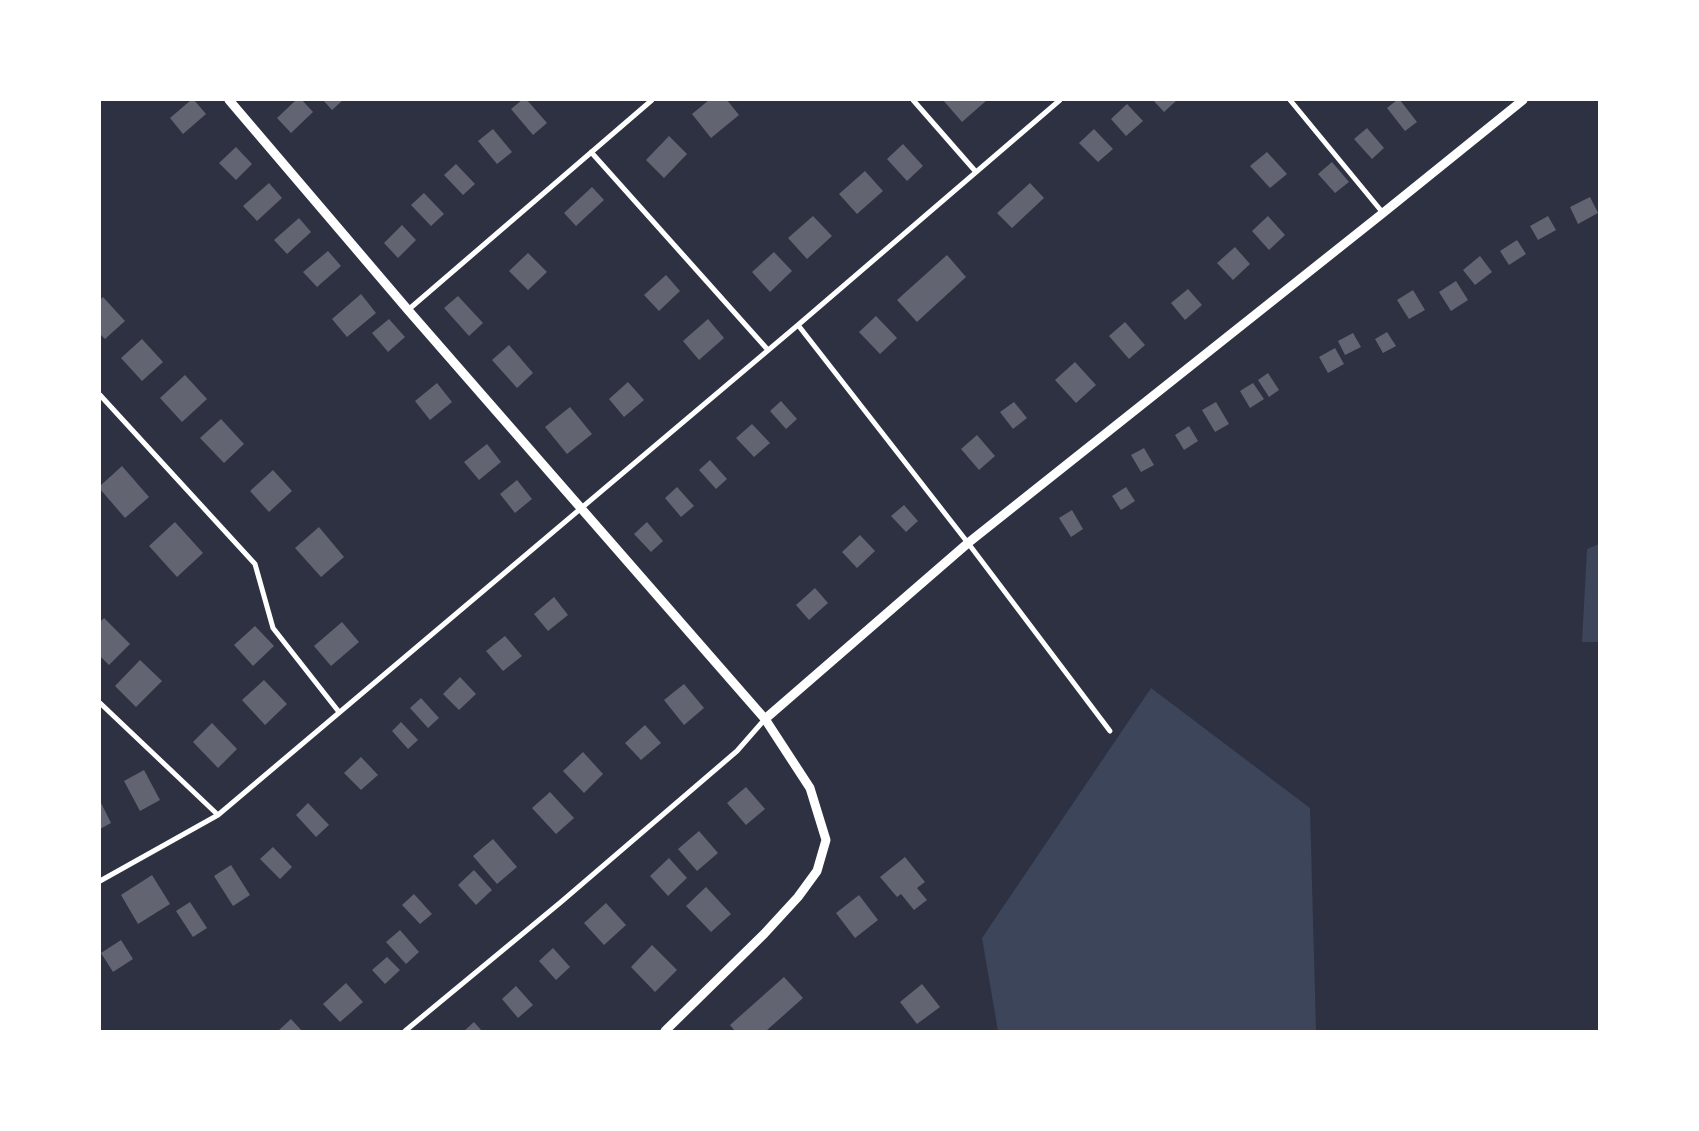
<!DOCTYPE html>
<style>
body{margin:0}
#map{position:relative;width:1699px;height:1131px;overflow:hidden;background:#2d3142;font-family:Lato,sans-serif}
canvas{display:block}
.frame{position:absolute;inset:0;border:101px solid #fff;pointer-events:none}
</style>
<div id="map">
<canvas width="1699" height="1131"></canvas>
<div class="frame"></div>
</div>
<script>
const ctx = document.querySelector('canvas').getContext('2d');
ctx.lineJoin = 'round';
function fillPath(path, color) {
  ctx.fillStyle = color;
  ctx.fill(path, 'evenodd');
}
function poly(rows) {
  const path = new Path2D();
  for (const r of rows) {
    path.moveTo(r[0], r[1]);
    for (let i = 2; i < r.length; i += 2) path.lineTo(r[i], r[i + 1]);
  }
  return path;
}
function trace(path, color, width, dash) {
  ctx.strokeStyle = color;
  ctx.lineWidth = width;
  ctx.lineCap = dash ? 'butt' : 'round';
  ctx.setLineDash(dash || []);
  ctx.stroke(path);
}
const green = poly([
 [1599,544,1599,642,1582,642,1587,549],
 [1151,688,1310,808,1316,1031,998,1031,982,938]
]);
const building = poly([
 [191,100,194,100,206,114,183,134,170,118],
 [296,100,302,100,313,112,291,133,277,118],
 [323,100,343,100,332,110],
 [522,100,527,100,547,123,533,135,511,109],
 [709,100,727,100,739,115,711,138,692,114],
 [943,100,987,100,962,122],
 [1153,100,1177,100,1164,112],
 [1397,100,1400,100,1417,122,1405,131,1387,108],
 [1127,104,1143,121,1126,136,1111,119],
 [1367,128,1384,148,1372,159,1354,139],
 [493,129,512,152,497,164,478,141],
 [1094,129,1113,149,1098,162,1079,143],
 [669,136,687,154,664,178,646,160],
 [903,144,923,166,907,181,887,159],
 [236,147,252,164,236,180,219,163],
 [1267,152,1287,174,1270,188,1250,166],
 [1332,162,1349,182,1335,193,1318,174],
 [456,164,475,184,463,195,444,175],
 [865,171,883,191,857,214,839,194],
 [269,183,282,198,257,221,243,206],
 [1030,183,1044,198,1012,228,997,213],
 [592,187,604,200,576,226,564,213],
 [424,193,444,214,431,226,411,205],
 [1590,197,1598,213,1578,224,1570,207],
 [813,216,832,236,807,259,788,238],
 [1268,216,1285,235,1269,250,1252,231],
 [1548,216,1556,230,1538,240,1530,226],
 [299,218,311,232,287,254,274,240],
 [402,225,416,240,398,258,384,243],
 [1517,240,1526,254,1509,265,1500,251],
 [1235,247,1250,264,1233,280,1217,263],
 [328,251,341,266,317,287,303,272],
 [774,252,792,271,770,292,752,272],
 [528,253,547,272,528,290,509,271],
 [947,255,966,277,917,322,897,300],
 [1480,256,1492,272,1475,285,1463,270],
 [666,275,680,291,659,311,644,295],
 [1456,281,1468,300,1451,311,1439,292],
 [1188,289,1202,305,1185,320,1171,303],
 [1413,290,1425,310,1409,319,1397,300],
 [361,294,376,313,347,337,332,319],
 [458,296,483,323,469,336,444,308],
 [103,297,125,321,105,339,100,334,100,300],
 [876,316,897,338,880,354,859,332],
 [389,319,405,337,388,352,372,333],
 [708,319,724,338,699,360,683,341],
 [1125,322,1145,345,1129,359,1109,336],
 [1387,332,1396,346,1383,353,1375,339],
 [1353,333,1361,347,1345,355,1338,341],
 [142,339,163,362,142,381,121,358],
 [509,345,533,373,517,388,492,360],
 [1335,348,1344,364,1328,373,1319,357],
 [1075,362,1096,385,1076,403,1055,380],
 [1268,373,1279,390,1269,397,1258,380],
 [185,375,207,399,182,422,160,398],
 [628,382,644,400,624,417,609,399],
 [437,383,452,402,430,420,415,401],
 [1253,383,1264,399,1250,408,1240,391],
 [781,401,797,419,786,429,770,411],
 [1014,402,1027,418,1013,429,1000,412],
 [1216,402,1229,424,1215,432,1202,410],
 [570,407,592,434,567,454,545,427],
 [221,419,244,444,224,463,200,438],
 [752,424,770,443,754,457,736,438],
 [1189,426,1198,441,1184,450,1175,435],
 [977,435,995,456,979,470,961,449],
 [487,444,501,462,479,480,464,462],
 [1144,448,1154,465,1141,472,1131,455],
 [710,460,727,479,716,489,699,470],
 [122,466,149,497,125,518,100,489,100,486],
 [273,470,292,491,269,512,250,491],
 [517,480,532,499,515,513,500,494],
 [677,487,694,506,681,517,665,498],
 [1126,487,1135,501,1121,510,1112,496],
 [904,505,918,521,906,532,891,516],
 [1072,510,1083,529,1071,537,1059,518],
 [175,522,203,553,177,577,149,546],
 [647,522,663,541,651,552,634,534],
 [319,527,344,557,321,577,295,548],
 [860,535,875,551,857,568,842,552],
 [815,588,828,603,809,620,796,605],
 [554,597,568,615,548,631,534,614],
 [104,618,130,644,109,665,100,656,100,622],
 [342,622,359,642,331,666,314,646],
 [255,626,274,646,253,666,234,645],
 [505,636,522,656,503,671,486,651],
 [140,660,162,681,136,707,115,686],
 [460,677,476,694,459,710,443,694],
 [264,680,287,704,265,725,242,700],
 [684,684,704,708,684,725,664,700],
 [421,698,439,718,428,728,410,708],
 [401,722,418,740,408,749,392,731],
 [212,723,237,749,218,768,193,742],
 [645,725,661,743,641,760,625,743],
 [583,752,603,774,584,793,563,771],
 [361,757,378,775,361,790,344,773],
 [144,770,160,800,140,811,124,781],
 [746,787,765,809,746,825,727,803],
 [550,792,574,818,556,834,532,808],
 [100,801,111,823,100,829],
 [308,803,329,825,316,837,296,815],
 [699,831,718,853,697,871,678,849],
 [493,839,517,867,497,884,473,856],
 [273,847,292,867,280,879,260,859],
 [905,857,925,882,917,888,927,900,914,910,901,894,897,897,880,877],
 [669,858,687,878,668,896,650,876],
 [231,865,250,895,233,906,214,876],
 [474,870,492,890,476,905,458,885],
 [152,875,170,904,138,924,121,895],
 [706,887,731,914,711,932,686,906],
 [414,894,432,914,420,924,402,905],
 [859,895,878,920,855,938,836,913],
 [190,902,207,928,193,937,176,911],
 [606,903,626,925,604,945,584,923],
 [400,930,419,952,406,964,386,942],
 [121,940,133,959,113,972,101,953],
 [652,945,677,970,655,992,631,967],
 [553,948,570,967,556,980,539,961],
 [387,957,400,970,385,984,372,970],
 [784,977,803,998,766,1031,735,1031,730,1025],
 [346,983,363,1002,340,1022,323,1004],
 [922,984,940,1007,917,1024,900,1002],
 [516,986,533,1005,518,1018,502,999],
 [291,1019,302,1031,278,1031],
 [474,1022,482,1031,464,1031]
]);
const minor = poly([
 [913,100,976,172],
 [1290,100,1383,213],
 [591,152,768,350],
 [408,310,652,100],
 [798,325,968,543,1110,731],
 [100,395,255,564,273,628,339,712],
 [100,703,218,815],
 [100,881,218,815,798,325,1060,100],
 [405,1031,561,902,737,751,765,719]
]);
const tertiary = poly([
 [229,100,408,310,765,719,810,788,826,840,817,871,798,897,764,934,665,1031],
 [765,719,968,543,1383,213,1523,100]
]);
fillPath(green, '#3c4559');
fillPath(building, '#626471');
trace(minor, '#fff', 5);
trace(tertiary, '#fff', 9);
</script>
